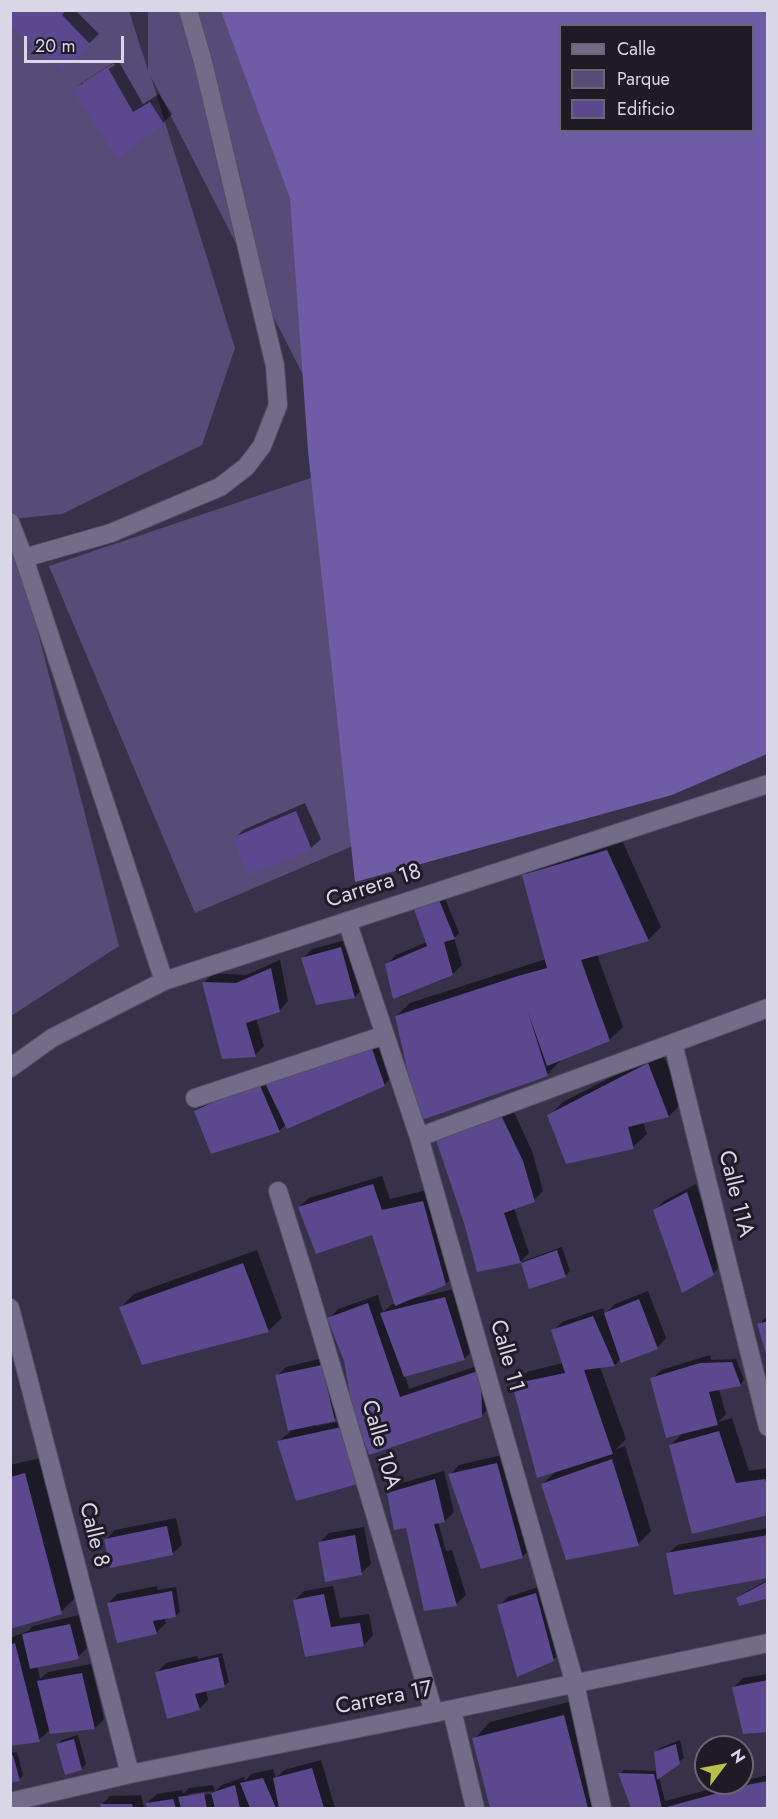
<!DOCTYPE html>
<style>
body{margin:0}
#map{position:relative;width:778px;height:1819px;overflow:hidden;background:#37314a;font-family:Jost,sans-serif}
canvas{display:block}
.frame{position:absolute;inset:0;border:12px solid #d9d6e7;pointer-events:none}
.legend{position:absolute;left:559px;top:24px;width:195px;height:108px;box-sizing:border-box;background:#1e1b27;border:2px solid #696674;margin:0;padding:8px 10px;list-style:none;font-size:18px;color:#d9d6e7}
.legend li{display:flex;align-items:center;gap:12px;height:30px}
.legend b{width:30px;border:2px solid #696674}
.north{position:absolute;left:694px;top:1735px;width:60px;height:60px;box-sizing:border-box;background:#1e1b27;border:2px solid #696674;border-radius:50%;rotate:58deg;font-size:16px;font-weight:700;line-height:24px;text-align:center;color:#d9d6e7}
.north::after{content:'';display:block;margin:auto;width:21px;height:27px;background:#b7c148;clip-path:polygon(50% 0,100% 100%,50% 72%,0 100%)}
.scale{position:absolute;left:24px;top:36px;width:100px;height:27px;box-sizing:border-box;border:3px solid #d9d6e7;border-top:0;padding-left:8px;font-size:18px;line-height:21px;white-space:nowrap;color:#d9d6e7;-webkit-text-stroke:4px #1e1b27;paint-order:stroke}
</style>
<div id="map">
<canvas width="778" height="1819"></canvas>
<div class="frame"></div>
<ul class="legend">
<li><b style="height:8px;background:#726c89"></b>Calle</li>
<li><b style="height:16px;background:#564c77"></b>Parque</li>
<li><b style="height:16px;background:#5b488f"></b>Edificio</li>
</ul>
<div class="north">N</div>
<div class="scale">20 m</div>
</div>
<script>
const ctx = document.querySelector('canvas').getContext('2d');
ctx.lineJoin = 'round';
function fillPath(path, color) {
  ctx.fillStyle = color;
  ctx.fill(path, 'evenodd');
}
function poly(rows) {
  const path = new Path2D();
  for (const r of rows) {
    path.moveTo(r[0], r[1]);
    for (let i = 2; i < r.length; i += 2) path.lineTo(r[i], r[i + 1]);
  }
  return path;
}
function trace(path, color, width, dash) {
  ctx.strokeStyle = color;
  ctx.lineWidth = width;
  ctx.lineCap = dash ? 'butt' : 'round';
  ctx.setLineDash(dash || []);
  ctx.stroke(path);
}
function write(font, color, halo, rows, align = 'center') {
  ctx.font = font + ' Jost,sans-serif';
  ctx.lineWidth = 6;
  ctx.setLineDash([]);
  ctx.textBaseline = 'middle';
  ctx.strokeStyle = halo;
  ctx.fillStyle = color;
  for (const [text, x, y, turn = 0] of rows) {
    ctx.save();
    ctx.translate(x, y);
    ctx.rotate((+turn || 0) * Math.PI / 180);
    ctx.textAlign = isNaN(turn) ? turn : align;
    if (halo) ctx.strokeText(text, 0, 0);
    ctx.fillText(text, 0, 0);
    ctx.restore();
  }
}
const green = poly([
 [11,11,129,11,148,70,148,11,767,11,767,634,433,812,195,913,49,566,349,465,151,77,235,348,202,445,62,514,11,519],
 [560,26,752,26,752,130,560,130],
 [10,555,18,555,119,946,11,1016]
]);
const forest = poly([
 [221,11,767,11,767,754,672,795,355,882,308,451,290,198],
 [560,26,752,26,752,130,560,130]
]);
const shadow = poly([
 [10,10,75,10,99,34,63,68],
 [118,60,143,104,159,94,172,114,163,123,74,90,84,81],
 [114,63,115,65,83,85,83,82],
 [305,803,321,839,311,848,249,874,234,839,243,830],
 [621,838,661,927,648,940,597,954,623,1027,609,1040,560,1059,560,1061,547,1075,396,1016,410,1003,546,959,523,875,537,862],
 [444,896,459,933,454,938,462,965,453,974,387,964,396,955,427,942,415,906],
 [350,939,364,987,355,997,303,958,312,949],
 [280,960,288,1001,279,1011,256,1018,264,1046,255,1055,204,983,213,973,246,975],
 [383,1030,398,1071,384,1085,288,1127,286,1124,279,1131,196,1111,205,1102],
 [662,1051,682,1103,669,1116,643,1122,647,1134,633,1147,549,1116,563,1102],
 [511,1106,532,1151,543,1191,534,1200,514,1208,529,1253,520,1262,562,1247,570,1271,565,1276,530,1287,522,1262,478,1270,466,1223,436,1137],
 [382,1176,390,1199,436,1188,459,1270,446,1284,411,1298,412,1299,454,1289,473,1350,464,1359,405,1375,409,1389,489,1362,491,1406,481,1416,361,1428,279,1441,290,1432,277,1376,286,1367,331,1356,343,1410,334,1419,316,1424,316,1426,357,1418,345,1360,329,1319,338,1309,378,1295,383,1312,391,1305,396,1303,373,1233,299,1207,309,1198],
 [696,1184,722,1264,713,1274,655,1210,664,1201],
 [257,1250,282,1318,268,1331,121,1307,134,1294],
 [648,1291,666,1338,657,1348,621,1358,615,1365,600,1367,626,1439,615,1450,625,1446,651,1531,638,1544,543,1484,556,1471,514,1385,527,1372,563,1363,553,1331,562,1322,603,1308,605,1314,615,1304],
 [768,1315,768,1354,759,1324],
 [710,1355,711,1360,736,1359,744,1380,740,1385,719,1389,726,1414,718,1422,732,1418,749,1471,768,1468,768,1514,670,1446,684,1432,652,1379,661,1370],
 [506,1454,532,1547,522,1557,450,1475,459,1465],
 [41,1458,77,1596,61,1612,10,1628,10,1465],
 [444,1471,454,1512,445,1521,438,1522,446,1551,452,1550,466,1595,456,1604,389,1493,398,1484],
 [176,1518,182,1545,172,1554,106,1539,115,1530],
 [364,1527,371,1564,361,1573,320,1542,329,1533],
 [768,1528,768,1577,668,1554,677,1545],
 [768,1580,768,1598,738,1598,742,1594],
 [545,1585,562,1651,553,1660,499,1606,508,1597],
 [157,1586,158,1590,176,1587,180,1612,175,1616,164,1618,166,1623,157,1632,118,1642,108,1604,117,1594],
 [333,1586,340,1618,369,1614,373,1635,364,1645,306,1655,295,1600,304,1591],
 [79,1615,87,1648,78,1657,37,1666,40,1679,48,1672,91,1664,104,1719,95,1728,51,1729,39,1740,10,1744,10,1638,28,1631,33,1626],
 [222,1653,229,1682,224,1686,206,1690,208,1700,199,1709,157,1672,166,1663,197,1656,198,1659],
 [768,1674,768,1730,734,1687,743,1678],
 [580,1699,609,1808,492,1808,474,1739,490,1722],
 [78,1735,86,1764,81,1769,58,1744,62,1740],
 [680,1740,684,1758,659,1777,665,1801,734,1783,742,1783,742,1781,768,1775,768,1808,641,1808,642,1807,620,1774,624,1770,658,1771,655,1753,660,1748],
 [17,1752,23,1775,19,1780,10,1782,10,1753],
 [321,1760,335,1808,149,1808,147,1803,157,1794,182,1790,183,1794,189,1788,213,1785,215,1792,222,1785,244,1777,245,1781,251,1774,273,1769,276,1778,284,1770],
 [212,1791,212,1794,189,1797,189,1794],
 [141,1795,144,1808,102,1808,101,1805,110,1796]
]);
const building = poly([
 [10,10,66,10,62,15,91,45,63,69,33,47,10,25],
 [108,68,133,112,150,102,164,124,117,159,72,90],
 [296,811,312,850,248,876,232,838],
 [607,850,649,941,581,960,610,1041,547,1066,528,1012,548,1076,419,1121,395,1016,518,976,547,968,522,875],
 [439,900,455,939,444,942,453,975,393,999,385,964,427,946,413,906],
 [341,947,355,998,316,1005,301,958],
 [271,968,280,1012,246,1023,256,1057,222,1059,202,982,236,983],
 [370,1043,385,1086,287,1129,263,1079],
 [648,1063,669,1117,628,1127,634,1149,566,1164,547,1115],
 [258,1081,280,1132,211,1154,194,1111],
 [501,1115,523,1161,535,1202,504,1213,521,1263,477,1272,464,1223,435,1137],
 [373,1184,382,1210,423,1201,446,1285,395,1306,372,1235,316,1254,298,1207],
 [687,1192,714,1275,682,1293,653,1210],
 [557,1250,566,1277,529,1289,521,1263],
 [243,1263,269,1332,142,1365,119,1307],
 [445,1297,465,1360,404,1377,380,1313],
 [639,1299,658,1349,621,1363,604,1313],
 [368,1303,400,1397,481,1370,482,1417,369,1455,353,1412,344,1361,327,1318],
 [593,1316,615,1366,584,1370,613,1454,537,1478,512,1384,565,1373,551,1330],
 [768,1321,768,1357,767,1357,757,1324],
 [732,1362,741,1386,709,1392,718,1425,666,1438,650,1378,700,1363],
 [322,1365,335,1421,288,1431,275,1375],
 [346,1426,362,1483,296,1501,277,1441],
 [719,1431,736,1483,765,1479,768,1487,768,1515,692,1534,669,1445],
 [612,1459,639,1546,566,1560,541,1484],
 [497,1463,523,1558,481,1569,448,1474],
 [25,1473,62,1614,10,1629,10,1477],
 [435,1479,445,1522,434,1524,457,1606,424,1611,406,1528,394,1530,387,1493],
 [167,1526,173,1555,110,1568,104,1539],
 [355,1535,362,1575,325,1582,318,1542],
 [768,1535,768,1578,674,1595,666,1553],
 [768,1581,768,1600,765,1599,739,1606,736,1598],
 [172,1591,176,1617,153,1621,157,1634,117,1643,107,1603],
 [536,1593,554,1661,517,1677,497,1605],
 [324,1594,331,1627,360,1623,364,1646,305,1657,293,1600],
 [70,1624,79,1659,30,1669,22,1634],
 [15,1643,40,1742,10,1746,10,1645],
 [218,1657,225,1687,195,1694,200,1710,167,1719,155,1672],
 [82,1673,95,1729,50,1734,37,1681],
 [768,1680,768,1732,743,1734,732,1687],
 [564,1715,588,1808,490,1808,472,1738],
 [74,1739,82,1770,65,1775,56,1744],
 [676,1744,680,1764,657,1780,654,1752],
 [13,1755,20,1781,10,1783,10,1756],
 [312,1768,324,1808,279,1808,273,1778],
 [618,1773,654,1774,662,1808,631,1808],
 [263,1778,276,1808,250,1808,240,1783],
 [768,1781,768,1808,663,1808,747,1785],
 [235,1785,240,1808,215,1808,211,1793],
 [204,1793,207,1808,181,1808,178,1797],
 [173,1799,176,1808,147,1808,146,1803],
 [100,1804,132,1804,133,1808,101,1808]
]);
const minor = poly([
 [10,522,24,558],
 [347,921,419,1137,575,1684,602,1808],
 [164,981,24,558,111,533,220,487,246,467,262,446,278,405,275,366,203,62,188,10],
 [673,1043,768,1427],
 [10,1068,52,1038,164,981,768,784],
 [195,1098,385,1035],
 [419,1137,768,1008],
 [278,1191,306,1281,434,1713],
 [10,1308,130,1774],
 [452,1710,475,1808],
 [10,1802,130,1774,434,1713,768,1643]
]);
const streetNames = [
 ["Carrera 18",374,887,-18],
 ["Calle 11A",735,1194,76],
 ["Calle 11",506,1356,74],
 ["Calle 10A",380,1445,74],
 ["Calle 8",93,1535,76],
 ["Carrera 17",384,1699,-11]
];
fillPath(green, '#564c77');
fillPath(forest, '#6f5ca6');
fillPath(shadow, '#0007');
fillPath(building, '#5b488f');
trace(minor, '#524e63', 20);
trace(minor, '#726c89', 18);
write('22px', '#d9d6e7', '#1e1b27', streetNames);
</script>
